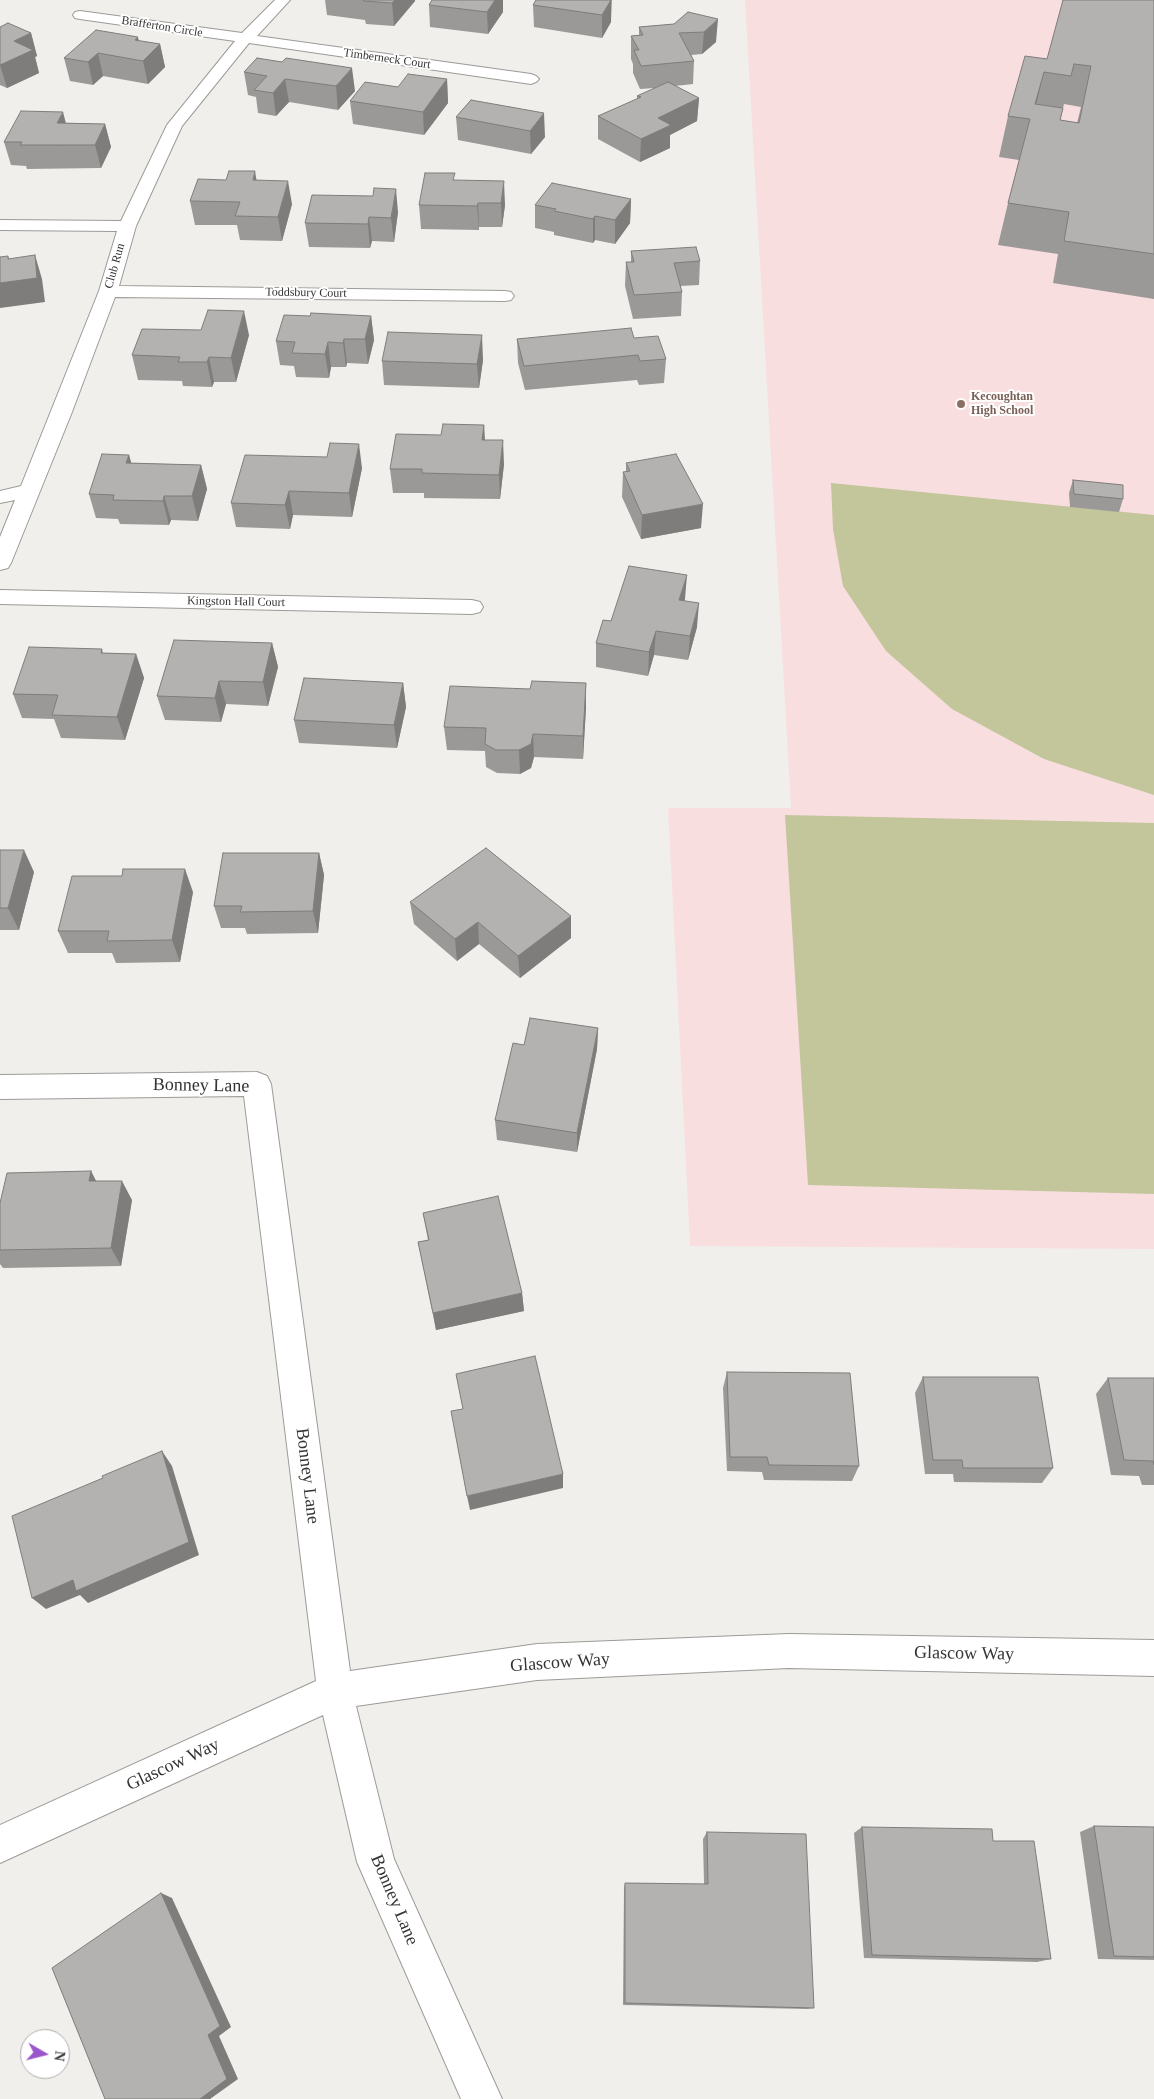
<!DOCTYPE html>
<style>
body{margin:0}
#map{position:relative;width:1154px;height:2099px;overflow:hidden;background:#f1efec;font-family:"Times New Roman",serif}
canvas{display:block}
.north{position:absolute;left:20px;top:2029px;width:50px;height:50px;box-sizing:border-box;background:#fff;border:1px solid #aeaead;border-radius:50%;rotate:98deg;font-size:14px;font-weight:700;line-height:20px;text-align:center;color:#353433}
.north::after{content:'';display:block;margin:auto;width:18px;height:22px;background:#9b56cb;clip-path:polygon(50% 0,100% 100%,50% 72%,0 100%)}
</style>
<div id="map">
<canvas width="1154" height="2099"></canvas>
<div class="north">N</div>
</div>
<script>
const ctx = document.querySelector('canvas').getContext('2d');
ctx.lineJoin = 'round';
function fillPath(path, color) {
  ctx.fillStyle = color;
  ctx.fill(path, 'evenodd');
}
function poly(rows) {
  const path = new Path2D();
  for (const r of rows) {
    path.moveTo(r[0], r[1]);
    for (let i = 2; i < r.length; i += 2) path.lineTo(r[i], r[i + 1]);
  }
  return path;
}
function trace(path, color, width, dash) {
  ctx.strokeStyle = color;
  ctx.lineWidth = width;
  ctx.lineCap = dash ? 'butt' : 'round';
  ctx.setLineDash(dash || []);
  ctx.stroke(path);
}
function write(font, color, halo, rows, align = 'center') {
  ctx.font = font + ' "Times New Roman",serif';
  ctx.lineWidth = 4;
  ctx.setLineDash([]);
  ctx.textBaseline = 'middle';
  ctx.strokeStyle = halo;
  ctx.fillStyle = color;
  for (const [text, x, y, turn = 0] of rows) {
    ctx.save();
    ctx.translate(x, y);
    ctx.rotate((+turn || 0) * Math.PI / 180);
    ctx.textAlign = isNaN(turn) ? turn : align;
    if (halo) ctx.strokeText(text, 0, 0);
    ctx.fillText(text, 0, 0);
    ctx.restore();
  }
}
const education = poly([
 [745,0,1154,0,1154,1249,690,1246,668,808,791,808]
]);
const green = poly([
 [831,483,1154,515,1154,795,1044,759,952,709,886,651,843,586,833,529],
 [785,815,1154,823,1154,1194,808,1185]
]);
const minor = poly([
 [275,0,290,0,257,36,531,74,536,76,539,79,536,82,531,84,249,43,182,126,136,226,119,286,505,291,511,292,514,296,511,300,505,301,115,297,72,412,11,563,8,568,0,570,0,537,15,500,0,503,0,491,21,486,99,291,117,231,0,230,0,220,121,221,167,125,235,41,80,19,75,18,73,15,75,12,80,11,242,33,275,0],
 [0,590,472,600,480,602,483,607,480,612,472,614,0,604,0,590],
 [257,1072,267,1076,271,1084,350,1671,537,1644,789,1634,1154,1640,1154,1676,789,1668,537,1680,356,1706,394,1859,502,2099,461,2099,357,1862,323,1715,0,1863,0,1825,316,1681,244,1096,0,1099,0,1075,257,1072]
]);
const wall = poly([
 [325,0,415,0,415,1,394,26,366,24,365,20,327,15],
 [536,0,612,0,611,22,602,38,534,27,533,5],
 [1154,0,1154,299,1053,283,1058,254,998,245,1008,203,1019,160,999,157,1008,116,1047,59],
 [1064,104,1081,107,1077,123,1060,120],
 [429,5,503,12,488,34,430,27],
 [688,12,716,42,702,54,691,55,694,61,693,84,675,86,699,98,697,121,670,135,670,148,640,162,598,139,598,116,637,99,637,96,655,88,640,89,633,73,633,64,631,59,631,36,639,35,639,27,674,24],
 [0,27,31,33,37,56,35,57,39,73,7,88,0,85],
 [139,41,160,44,165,67,148,84,103,76,93,85,70,81,64,58],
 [257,58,355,91,338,110,289,102,276,116,258,113,256,97,248,95,244,72],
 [447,79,448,103,424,135,353,124,350,101,398,87],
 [471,100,545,137,531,154,458,140,456,117],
 [66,123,105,124,111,147,101,168,27,169,26,166,11,165,4,142],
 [257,180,292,204,282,241,240,240,237,225,195,225,190,201],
 [455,180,505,205,502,227,479,227,479,230,421,229,419,205],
 [631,199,630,223,615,244,595,240,593,243,554,235,554,232,535,228,535,205],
 [398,212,394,242,372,241,370,248,309,247,305,223],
 [631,251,700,261,699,285,680,286,682,292,681,316,633,319,625,286,626,262,631,262],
 [310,316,371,316,374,340,368,364,347,363,346,367,331,367,329,378,296,377,294,366,280,365,276,341],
 [249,335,236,382,214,382,212,387,183,386,182,381,138,380,132,355],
 [634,338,666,359,664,383,639,385,637,380,525,390,518,363,517,339],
 [483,360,479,388,384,385,382,361],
 [484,425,485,440,504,464,500,499,424,498,424,493,393,493,390,469,441,435],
 [129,455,131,463,201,465,207,489,198,521,171,520,169,525,120,524,118,519,96,518,89,494],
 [626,463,701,528,641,539,622,497,623,472,626,472],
 [362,468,352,517,293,515,290,529,236,527,231,503],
 [1073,480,1123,499,1119,512,1070,507,1069,493],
 [685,599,684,601,697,627,688,660,654,655,648,676,596,667,596,643,611,621],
 [272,643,278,667,268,706,226,704,221,722,165,720,157,696],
 [102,649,103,653,136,654,144,678,125,740,61,738,54,719,22,718,13,694],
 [403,683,406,707,397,748,299,743,294,720],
 [586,683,586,707,583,759,534,757,531,768,520,774,497,773,486,767,485,751,447,750,444,727,530,689],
 [0,850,34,872,19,930,0,930],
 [319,853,324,875,318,933,247,934,245,928,221,928,214,906],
 [193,892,180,962,116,963,112,953,68,953,58,931],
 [410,902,571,916,571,938,520,978,479,944,457,961,414,924],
 [598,1028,597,1049,577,1152,497,1140,495,1120,524,1045],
 [91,1171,96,1181,132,1200,121,1266,3,1268,0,1264,0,1203],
 [423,1213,522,1293,524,1311,436,1330,418,1242,428,1240],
 [727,1372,859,1466,852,1481,764,1480,762,1472,727,1471,723,1388],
 [923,1377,1053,1468,1042,1483,954,1482,953,1474,925,1474,915,1393],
 [1108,1378,1154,1378,1154,1485,1142,1485,1139,1476,1111,1475,1096,1394],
 [1094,1826,1154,1827,1154,1960,1098,1959,1080,1832],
 [862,1827,993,1841,1051,1959,1037,1962,864,1958,854,1833],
 [707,1832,814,2008,807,2009,623,2005,624,1888,625,1883,704,1884,703,1839]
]);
const shadedWall = poly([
 [395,0,415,0,415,1,394,26,392,3],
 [495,0,503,0,503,12,488,34,487,12],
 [611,0,611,22,602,38,602,15],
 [718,19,716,42,702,54,704,32],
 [31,33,37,56,35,57,39,73,7,88,0,65,14,41],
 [138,37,143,60,160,44,165,67,148,84,143,61,135,40],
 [98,53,103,76,93,85,88,62],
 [352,68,355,91,338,110,336,86],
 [1044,72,1034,113,1035,104],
 [285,79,289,102,276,116,273,93],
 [447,79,448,103,424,135,423,112],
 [699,98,697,121,670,135,670,148,640,162,641,139,658,118],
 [63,112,69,135,63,146,57,123],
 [544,113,545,137,531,154,530,131],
 [105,124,111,147,101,168,95,145],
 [255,171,259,195,253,180],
 [288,181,292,204,282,241,278,217],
 [504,181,505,205,502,227,501,203],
 [396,189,398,212,394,242,391,218],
 [631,199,630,223,615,244,615,220],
 [478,203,479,227,479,230,477,206],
 [595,216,595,240,593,243,593,219],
 [369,217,372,241,370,248,368,224],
 [35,255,42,279,45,302,0,308,0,283,8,259,8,256,16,280],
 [244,311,249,335,236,382,231,358],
 [371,316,374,340,368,364,365,339],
 [482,335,483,360,479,388,477,364],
 [344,339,347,363,346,367,343,343],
 [328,342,331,367,329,378,325,354],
 [209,357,214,382,212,387,207,362],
 [484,425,485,449,482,440],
 [503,440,504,464,500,499,499,475],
 [359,444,362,468,352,517,349,493],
 [129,455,136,479,126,463],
 [201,465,207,489,198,521,192,496],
 [289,491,293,515,290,529,285,505],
 [164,496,171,520,169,525,163,501],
 [703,504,701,528,641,539,642,515],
 [687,575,685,599,678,624,679,600],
 [699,603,697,627,688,660,690,636],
 [656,631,654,655,648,676,649,652],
 [272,643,278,667,268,706,263,682],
 [136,654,144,678,125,740,117,717],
 [219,681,226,704,221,722,215,698],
 [403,683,406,707,397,748,394,725],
 [586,683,586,707,583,759,583,736],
 [533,734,534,757,531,768,520,774,519,750],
 [24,850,34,872,19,930,8,908],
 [319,853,324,875,318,933,313,911],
 [185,869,193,892,180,962,172,940],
 [571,916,571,938,520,978,518,956],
 [478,922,479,944,457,961,455,939],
 [598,1028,597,1049,577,1152,577,1133],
 [91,1171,101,1191,89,1181],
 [122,1181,132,1200,121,1266,111,1248],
 [522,1293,524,1311,436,1330,433,1313],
 [162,1451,172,1466,199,1555,88,1603,80,1595,46,1609,32,1598],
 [563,1474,563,1488,470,1510,467,1496],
 [161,1893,172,1898,231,2027,219,2036,238,2079,210,2099,200,2099,208,2035]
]);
const building = poly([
 [364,0,395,0,392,3,363,1,364,0],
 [432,0,495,0,487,12,429,5,432,0],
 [536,0,611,0,602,15,533,5,536,0],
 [1063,0,1154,0,1154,254,1064,241,1069,212,1008,203,1030,119,1008,116,1025,56,1047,59,1063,0],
 [1074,64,1091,66,1079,123,1060,120,1063,108,1035,104,1044,72,1071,76,1074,64],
 [688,12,718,19,704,32,679,33,694,61,641,66,634,50,639,50,631,36,643,35,639,27,674,24,688,12],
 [8,23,31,33,14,41,33,50,0,65,0,27,8,23],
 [96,30,138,37,135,40,160,44,143,61,98,53,88,62,64,58,96,30],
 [257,58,282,62,286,58,352,68,336,86,285,79,273,93,254,90,267,76,244,72,257,58],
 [408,74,447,79,423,112,350,101,365,82,398,87,408,74],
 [668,82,699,98,658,118,671,125,641,139,598,116,641,97,637,96,668,82],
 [471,100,544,113,530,131,456,117,471,100],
 [21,111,63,112,57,123,105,124,95,145,20,145,22,142,4,142,21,111],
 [229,171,255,171,253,180,288,181,278,217,235,216,240,202,190,201,198,179,226,180,229,171],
 [425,173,455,173,453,180,504,181,501,203,478,203,477,206,419,205,425,173],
 [552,183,631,199,615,220,595,216,593,219,554,211,556,209,535,205,552,183],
 [374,188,396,189,391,218,369,217,368,224,305,223,312,195,373,196,374,188],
 [696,247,700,261,674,263,682,292,634,295,626,262,634,262,631,251,696,247],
 [35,255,37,278,0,283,0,257,8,256,8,259,35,255],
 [208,310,244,311,231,358,209,357,207,362,178,362,180,357,132,355,142,329,201,330,208,310],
 [311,313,371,316,365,339,344,339,343,343,328,342,325,354,292,353,295,342,276,341,284,315,310,316,311,313],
 [631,328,634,338,658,336,666,359,640,361,638,355,524,366,517,339,631,328],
 [388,332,482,335,477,364,382,361,388,332],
 [443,424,484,425,482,440,503,440,499,475,422,473,422,469,390,469,396,434,441,435,443,424],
 [330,443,359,444,349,493,289,491,285,505,231,503,245,455,327,457,330,443],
 [102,454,129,455,126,463,201,465,192,496,164,496,163,501,113,500,114,495,89,494,102,454],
 [676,454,703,504,642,515,623,472,630,471,626,463,676,454],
 [1073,480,1123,485,1123,499,1074,494,1073,480],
 [629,566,687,575,679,600,699,603,690,636,656,631,649,652,596,643,603,620,611,621,629,566],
 [174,640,272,643,263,682,219,681,215,698,157,696,174,640],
 [29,647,102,649,101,653,136,654,117,717,52,715,58,695,13,694,29,647],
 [304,678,403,683,394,725,294,720,304,678],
 [532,681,586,683,583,736,533,734,531,744,519,750,496,750,485,744,486,728,444,727,450,686,530,689,532,681],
 [486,848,571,916,518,956,478,922,455,939,410,902,486,848],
 [0,850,24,850,8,908,0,908,0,850],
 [223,853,319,853,313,911,240,912,242,906,214,906,223,853],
 [123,869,185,869,172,940,107,941,109,931,58,931,72,876,122,876,123,869],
 [530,1018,598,1028,577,1133,495,1120,513,1043,524,1045,530,1018],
 [91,1171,89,1181,122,1181,111,1248,0,1250,0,1203,7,1173,91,1171],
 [498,1196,522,1293,433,1313,418,1242,429,1240,423,1213,498,1196],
 [535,1356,563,1474,467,1496,451,1411,463,1409,456,1374,535,1356],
 [727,1372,850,1373,859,1466,769,1465,767,1457,730,1457,727,1372],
 [923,1377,1038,1377,1053,1468,963,1468,962,1460,933,1460,923,1377],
 [1108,1378,1154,1378,1154,1465,1153,1461,1124,1460,1108,1378],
 [162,1451,189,1542,76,1591,73,1580,32,1598,12,1516,103,1478,102,1476,162,1451],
 [1094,1826,1154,1827,1154,1957,1114,1956,1094,1826],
 [862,1827,992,1829,993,1841,1034,1841,1051,1959,872,1955,862,1827],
 [707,1832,806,1834,814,2008,625,2003,625,1883,708,1884,707,1832],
 [161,1893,220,2026,208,2035,227,2079,200,2099,105,2099,52,1968,161,1893]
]);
const markers = [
 [961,404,5,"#8d6e63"]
];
const farStreetnames = [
 ["Brafferton Circle",162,27,9],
 ["Timberneck Court",387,59,8],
 ["Club Run",115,266,-74],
 ["Toddsbury Court",306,293,1],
 ["Kingston Hall Court",236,602,1]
];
const farEducationnames = [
 ["Kecoughtan",971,397],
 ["High School",971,411]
];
const nearStreetnames = [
 ["Bonney Lane",201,1086,1],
 ["Bonney Lane",307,1476,83],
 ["Glascow Way",964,1654,1],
 ["Glascow Way",560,1663,-4],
 ["Glascow Way",173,1765,-25],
 ["Bonney Lane",394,1900,67]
];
fillPath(education, '#f9dedf');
fillPath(green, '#c3c59b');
trace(minor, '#9d9a98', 2);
fillPath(minor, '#fff');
fillPath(wall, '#9b9997');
fillPath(shadedWall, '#7e7d7b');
fillPath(building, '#b4b2b0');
trace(building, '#7e7d7b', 1);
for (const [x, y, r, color] of markers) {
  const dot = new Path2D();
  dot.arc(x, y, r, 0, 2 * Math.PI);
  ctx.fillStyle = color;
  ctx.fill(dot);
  trace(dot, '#fff', 2);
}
write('12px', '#353433', '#fff', farStreetnames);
write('bold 12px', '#785e54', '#fff', farEducationnames, 'left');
write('18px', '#353433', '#fff', nearStreetnames);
</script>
